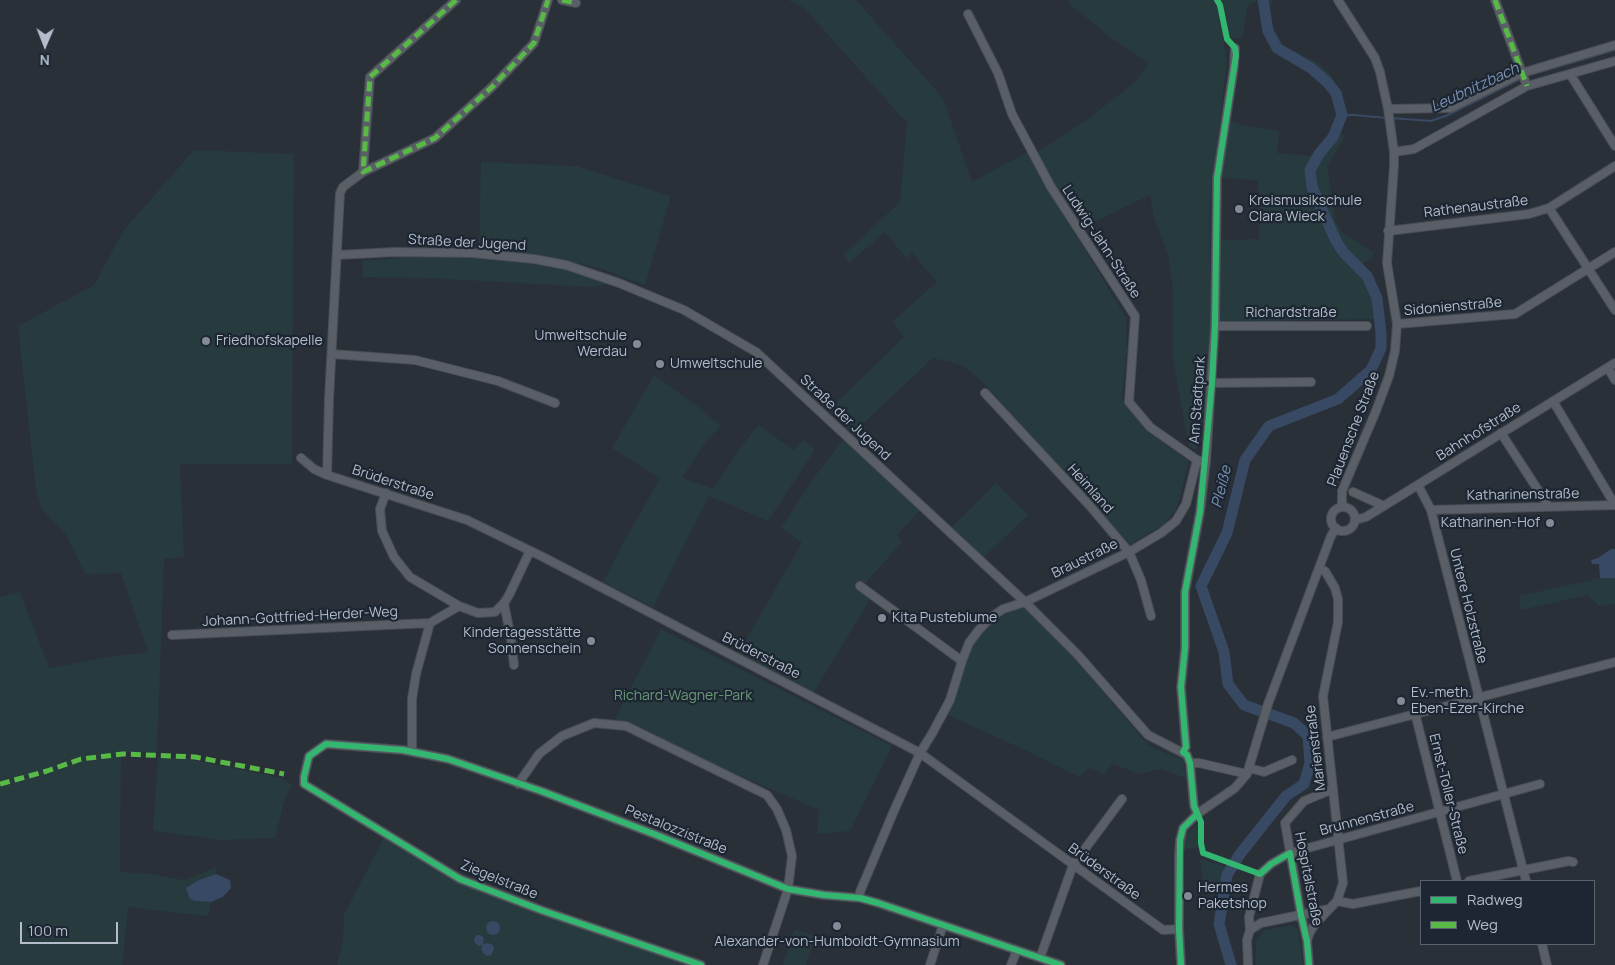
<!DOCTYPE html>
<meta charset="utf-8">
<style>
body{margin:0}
#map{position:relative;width:1615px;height:965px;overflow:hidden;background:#2a3038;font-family:Manrope,sans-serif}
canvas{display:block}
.legend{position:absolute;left:1420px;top:880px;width:175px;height:65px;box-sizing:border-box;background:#1d2633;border:1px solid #59626f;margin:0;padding:6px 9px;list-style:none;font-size:15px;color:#b4bcc9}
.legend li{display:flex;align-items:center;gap:10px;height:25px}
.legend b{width:25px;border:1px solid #59626f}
.north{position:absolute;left:20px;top:20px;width:50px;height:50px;-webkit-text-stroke:4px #1d2633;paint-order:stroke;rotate:181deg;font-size:14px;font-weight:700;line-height:20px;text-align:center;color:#b4bcc9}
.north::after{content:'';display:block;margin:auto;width:18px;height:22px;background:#b4bcc9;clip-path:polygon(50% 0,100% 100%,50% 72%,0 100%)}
.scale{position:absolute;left:20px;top:922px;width:98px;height:22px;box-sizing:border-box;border:2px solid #b4bcc9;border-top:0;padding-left:6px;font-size:15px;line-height:18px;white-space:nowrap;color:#b4bcc9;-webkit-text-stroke:4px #1d2633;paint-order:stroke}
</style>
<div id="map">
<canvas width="1615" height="965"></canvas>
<ul class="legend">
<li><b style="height:6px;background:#33b770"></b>Radweg</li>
<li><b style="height:6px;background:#58b947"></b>Weg</li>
</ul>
<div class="north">N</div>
<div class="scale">100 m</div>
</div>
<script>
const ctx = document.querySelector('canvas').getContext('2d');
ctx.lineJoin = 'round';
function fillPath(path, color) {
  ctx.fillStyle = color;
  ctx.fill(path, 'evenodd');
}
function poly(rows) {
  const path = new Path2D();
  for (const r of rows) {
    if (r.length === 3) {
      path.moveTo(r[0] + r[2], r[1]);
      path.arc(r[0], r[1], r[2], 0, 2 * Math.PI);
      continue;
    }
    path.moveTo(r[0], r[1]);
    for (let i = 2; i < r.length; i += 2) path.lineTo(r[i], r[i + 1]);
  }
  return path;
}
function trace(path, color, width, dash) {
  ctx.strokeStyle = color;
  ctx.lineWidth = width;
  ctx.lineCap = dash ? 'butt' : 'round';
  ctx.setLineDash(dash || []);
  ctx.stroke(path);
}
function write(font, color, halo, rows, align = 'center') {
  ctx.font = font + ' Manrope,sans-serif';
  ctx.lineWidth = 4.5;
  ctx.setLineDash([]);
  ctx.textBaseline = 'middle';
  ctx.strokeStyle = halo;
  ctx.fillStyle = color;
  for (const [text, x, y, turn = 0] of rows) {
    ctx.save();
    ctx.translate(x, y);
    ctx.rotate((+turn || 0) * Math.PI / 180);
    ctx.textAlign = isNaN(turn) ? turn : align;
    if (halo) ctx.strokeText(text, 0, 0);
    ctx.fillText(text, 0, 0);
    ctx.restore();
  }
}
const green = poly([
 [788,0,856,0,943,98,972,182,1031,150,1034,154,1088,119,1136,81,1149,63,1108,36,1091,21,1071,6,1068,0,1272,0,1273,4,1268,7,1270,23,1284,46,1318,63,1331,75,1340,91,1346,113,1337,134,1346,135,1327,166,1335,220,1342,232,1374,253,1371,259,1358,267,1367,276,1377,298,1380,319,1262,321,1262,325,1215,326,1217,240,1259,239,1258,180,1222,178,1230,121,1244,125,1279,131,1277,153,1310,156,1326,141,1333,129,1338,113,1334,98,1328,87,1314,75,1278,55,1269,42,1263,25,1261,7,1257,1,1248,5,1242,38,1223,38,1227,62,1209,209,1211,320,1209,365,1202,430,1196,451,1189,446,1173,360,1173,289,1168,254,1154,219,1150,195,1074,232,1126,317,1127,349,1122,398,1144,429,1189,461,1177,508,1164,524,1130,545,983,382,962,365,933,358,852,434,829,410,904,337,893,321,937,282,912,253,907,259,885,232,849,263,843,255,900,202,907,123,804,8],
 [194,150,294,154,292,464,180,464,184,557,164,559,157,752,121,752,120,872,150,874,184,880,217,867,216,874,199,880,195,901,211,902,208,916,128,907,122,965,0,965,0,597,20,592,49,668,110,657,148,652,121,573,85,574,66,534,41,508,36,490,18,326,94,285,123,231],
 [481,162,576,166,671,196,645,285,596,267,538,256,479,250],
 [425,256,494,259,542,264,569,270,609,283,595,287,425,278,363,277,362,261],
 [654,375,697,406,721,426,707,440,682,478,713,489,738,451,758,425,794,450,804,440,815,450,768,521,709,496,653,607,603,582,628,534,660,479,612,448],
 [844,439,920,510,897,535,902,542,861,588,870,600,814,692,738,653,802,543,781,528,815,476],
 [996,483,1028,515,984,557,952,527],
 [1600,578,1615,578,1615,604,1599,606,1588,595,1521,610,1519,596],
 [1025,602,1060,636,1071,654,1149,746,1183,760,1186,778,1160,769,1139,774,1113,764,1104,774,1090,768,1079,777,1027,751,946,714,962,661,990,618],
 [661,629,892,746,850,831,817,834,819,810,614,721],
 [158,758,189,759,282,778,293,785,286,795,275,838,222,840,153,831],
 [1199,823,1201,848,1183,849,1185,835],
 [384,837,460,883,687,965,337,965,343,942,344,915],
 [1200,859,1226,867,1217,891,1204,888],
 [1292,925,1298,929,1303,965,1256,965,1256,940,1265,930],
 [794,929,815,936,806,965,783,965]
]);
const water = poly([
 [1611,549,1615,549,1615,578,1600,578,1599,564,1592,564,1591,560,1598,558],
 [216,874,230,880,231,888,223,897,211,902,195,901,190,899,186,888,199,880],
 [493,928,7],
 [477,935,480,935,484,938,483,944,488,943,493,945,494,949,491,955,487,956,484,954,481,949,483,945,479,946,475,943,474,938]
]);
const stream = poly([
 [1526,76,1615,50],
 [1342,115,1354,115,1387,118],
 [1391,118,1431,121,1448,115,1522,78]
]);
const river = poly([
 [1231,965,1219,924,1227,875,1240,854,1286,796,1304,784,1310,763,1308,736,1294,723,1244,705,1228,684,1224,652,1201,586,1227,533,1245,460,1269,426,1338,399,1371,370,1381,348,1381,333,1377,298,1367,276,1344,253,1336,241,1312,187,1310,170,1319,154,1333,137,1342,115,1336,93,1327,82,1311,68,1277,48,1268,31,1263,0]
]);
const minor = poly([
 [562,0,576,3],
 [1338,0,1375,58,1380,72,1388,109,1394,152,1394,166,1387,263,1397,324,1395,351,1389,376,1376,411,1342,491,1342,507],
 [1495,0,1527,86],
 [968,14,998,73,1012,114,1051,187,1135,316,1129,402,1150,427,1197,460,1201,461],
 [1570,74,1615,146],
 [1388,109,1451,108,1522,73,1615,45],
 [1394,152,1414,149,1527,86,1615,61],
 [363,172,370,77,456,0],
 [1549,208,1615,310],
 [1388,231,1529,214,1549,208,1615,166],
 [337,255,394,252,472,253,534,259,566,265,619,283,684,310,756,352,1025,602,1078,655,1148,735,1187,755,1190,763,1194,806,1197,814],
 [1397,324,1515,314,1615,252],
 [1215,326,1367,326],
 [332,354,415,360,498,381,555,403],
 [1608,368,1615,380],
 [1212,383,1311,382],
 [985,393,1090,506,1129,552,1141,580,1151,616],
 [1553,401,1615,505],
 [1501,433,1549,507],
 [301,458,314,469,327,475,467,520,543,557,901,743,920,753,1163,930,1179,929],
 [327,475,329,399,340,193,343,187,363,172,435,138,492,87,534,43,548,0],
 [1418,485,1431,510,1526,881],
 [1353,492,1384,506],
 [386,493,380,509,382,531,394,557,410,577,459,606,478,613,495,612,504,603,509,595,530,551],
 [1343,519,12],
 [1431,510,1615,505],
 [1355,520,1366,517,1374,512,1615,363],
 [860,586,962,661],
 [504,603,511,639,514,665],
 [172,635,430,623],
 [1415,713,1457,881],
 [1327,737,1615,662],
 [412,751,412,699,416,674,430,623,459,606],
 [1183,752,1186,747,1181,687,1185,648,1185,592,1200,512,1206,461,1215,326,1217,178,1234,67,1235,48],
 [1190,763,1199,763,1247,774],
 [1249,768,1264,772,1292,760],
 [518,784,539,754,562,736,594,723,626,726,767,795,777,809,786,830,792,856,788,889,763,965],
 [1469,881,1569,861,1573,862],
 [860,898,860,892,893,813,920,753,933,732,950,700,962,661,969,643,978,631,990,618,1003,609,1025,602,1129,552,1161,533,1176,521,1186,504,1197,460],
 [1337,901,1353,904,1421,891],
 [1250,930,1249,917,1260,874,1271,864,1290,853,1540,784],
 [1307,941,1301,915,1285,823,1304,801,1333,789],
 [1542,944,1547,965],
 [1040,958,1073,865,1122,799],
 [701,965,541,910,460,879,304,784,304,777,309,756,326,744,403,750,448,759,541,791,654,834,788,889,824,895,860,898,878,903,1061,965],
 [930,965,943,925],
 [1011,965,1017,950],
 [1181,965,1179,929,1179,855,1180,840,1183,828,1197,814,1235,788,1247,774,1268,704,1331,536,1336,528],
 [1248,965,1247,940,1250,930,1261,923,1329,909],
 [1309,965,1307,941,1310,932,1315,924,1337,901,1343,883,1323,696,1338,622,1338,599,1335,588,1328,576,1325,571,1319,569]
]);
const quiet = poly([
 [456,0,370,77,363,172,435,138,492,87,534,43,548,0],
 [562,0,576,3],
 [1495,0,1527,86],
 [0,784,47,771,81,759,123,754,195,757,284,774]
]);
const cycleway = poly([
 [1217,0,1220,5,1227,39,1235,48,1236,55,1217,178,1215,326,1212,383,1200,512,1185,592,1185,648,1181,687,1186,747,1183,752,1187,755,1190,763,1194,806,1201,822,1201,843,1203,853,1260,874,1271,864,1290,853,1301,915,1307,941,1309,965],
 [701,965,541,910,460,879,304,784,304,777,309,756,326,744,403,750,448,759,541,791,654,834,788,889,824,895,860,898,878,903,1061,965],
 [1181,965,1179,929,1180,840,1183,828,1197,814]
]);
const markers = [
 [1239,209,5,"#848b96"],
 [206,341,5,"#848b96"],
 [637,344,5,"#848b96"],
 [660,364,5,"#848b96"],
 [1550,523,5,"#848b96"],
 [882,618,5,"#848b96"],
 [591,641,5,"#848b96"],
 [1401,701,5,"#848b96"],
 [1188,896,5,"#848b96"],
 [837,926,5,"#848b96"]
];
const poiNames = [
 ["Kreismusikschule",1249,201],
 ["Clara Wieck",1249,217],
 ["Umweltschule",627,336,"right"],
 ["Werdau",627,352,"right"],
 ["Friedhofskapelle",216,341],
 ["Umweltschule",670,364],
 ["Katharinen-Hof",1540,523,"right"],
 ["Kita Pusteblume",892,618],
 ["Kindertagesstätte",581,633,"right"],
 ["Sonnenschein",581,649,"right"],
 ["Ev.-meth.",1411,693],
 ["Eben-Ezer-Kirche",1411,709],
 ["Hermes",1198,888],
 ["Paketshop",1198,904],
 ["Alexander-von-Humboldt-Gymnasium",837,942,"center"]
];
const streetNames = [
 ["Rathenaustraße",1476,207,-7],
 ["Ludwig-Jahn-Straße",1101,242,57],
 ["Straße der Jugend",467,243,3],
 ["Sidonienstraße",1453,307,-5],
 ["Richardstraße",1291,313],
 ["Am Stadtpark",1198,400,-86],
 ["Straße der Jugend",845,418,43],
 ["Plauensche Straße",1354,429,-69],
 ["Bahnhofstraße",1479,432,-32],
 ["Brüderstraße",393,483,18],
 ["Heimland",1090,489,48],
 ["Katharinenstraße",1523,495,-1],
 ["Braustraße",1085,559,-26],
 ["Untere Holzstraße",1468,606,76],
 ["Johann-Gottfried-Herder-Weg",300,617,-3],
 ["Brüderstraße",761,656,27],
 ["Marienstraße",1316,748,-97],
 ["Ernst-Toller-Straße",1448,794,76],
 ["Brunnenstraße",1367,819,-15],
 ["Pestalozzistraße",676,830,22],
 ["Brüderstraße",1104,872,36],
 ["Hospitalstraße",1308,879,79],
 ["Ziegelstraße",499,880,22]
];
const parkNames = [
 ["Richard-Wagner-Park",683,696]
];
const waterNames = [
 ["Leubnitzbach",1475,88,-25],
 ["Pleiße",1222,487,-76]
];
fillPath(green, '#273a3e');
fillPath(water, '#384963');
trace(stream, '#384963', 2);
trace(river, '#384963', 11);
trace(minor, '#484c53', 10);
trace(minor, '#5a5e66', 8);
trace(quiet, '#58b947', 5, [10, 5]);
trace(cycleway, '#33b770', 6);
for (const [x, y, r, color] of markers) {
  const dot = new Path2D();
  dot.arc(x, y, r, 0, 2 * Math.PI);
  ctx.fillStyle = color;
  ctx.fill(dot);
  trace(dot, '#1d2633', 2);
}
write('14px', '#b4bcc9', '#1d2633', poiNames, 'left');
write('14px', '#b4bcc9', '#1d2633', streetNames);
write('14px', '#6b9a76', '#1d2633', parkNames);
write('italic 15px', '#7c92b1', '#1d2633', waterNames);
</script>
